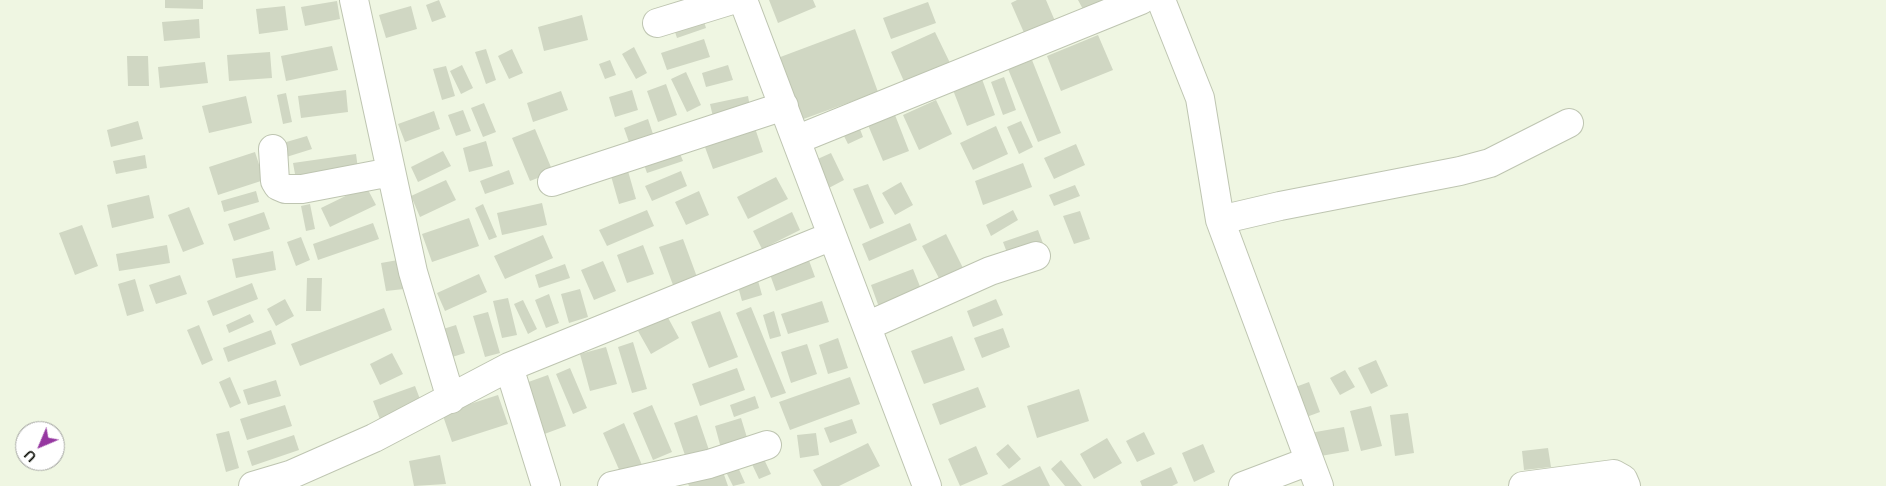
<!DOCTYPE html>
<style>
body{margin:0}
#map{position:relative;width:1886px;height:486px;overflow:hidden;background:#eff6e2;font-family:Mulish,sans-serif}
canvas{display:block}
.north{position:absolute;left:15px;top:421px;width:50px;height:50px;box-sizing:border-box;background:#fff;border:1px solid #9e9f9c;border-radius:50%;rotate:225deg;font-size:14px;font-weight:700;line-height:20px;text-align:center;color:#0c0e07}
.north::after{content:'';display:block;margin:auto;width:18px;height:22px;background:#9537a0;clip-path:polygon(50% 0,100% 100%,50% 72%,0 100%)}
</style>
<div id="map">
<canvas width="1886" height="486"></canvas>
<div class="north">U</div>
</div>
<script>
const ctx = document.querySelector('canvas').getContext('2d');
ctx.lineJoin = 'round';
function fillPath(path, color) {
  ctx.fillStyle = color;
  ctx.fill(path, 'evenodd');
}
function poly(rows) {
  const path = new Path2D();
  for (const r of rows) {
    path.moveTo(r[0], r[1]);
    for (let i = 2; i < r.length; i += 2) path.lineTo(r[i], r[i + 1]);
  }
  return path;
}
function trace(path, color, width, dash) {
  ctx.strokeStyle = color;
  ctx.lineWidth = width;
  ctx.lineCap = dash ? 'butt' : 'round';
  ctx.setLineDash(dash || []);
  ctx.stroke(path);
}
const building = poly([
 [165,0,203,0,203,9,165,8],
 [439,0,446,17,432,22,426,5],
 [769,0,813,0,816,7,778,23],
 [1017,0,1046,0,1055,21,1025,35,1011,3],
 [1078,0,1110,0,1085,13],
 [337,1,340,19,305,26,301,7],
 [928,2,936,23,891,39,883,18],
 [285,6,288,30,259,34,256,9],
 [411,6,417,29,386,38,379,15],
 [582,15,588,40,544,51,538,27],
 [703,18,706,28,677,38,674,29],
 [199,19,200,38,164,41,162,22],
 [855,29,878,92,798,121,775,59],
 [935,32,951,65,906,86,891,52],
 [1098,35,1113,70,1061,91,1047,56],
 [704,39,710,57,667,70,661,53],
 [332,46,338,70,286,81,281,56],
 [634,47,647,73,636,79,622,54],
 [486,49,496,80,486,84,475,52],
 [512,49,523,73,509,79,498,56],
 [270,52,272,78,229,81,227,55],
 [127,56,148,56,149,86,128,86],
 [610,60,616,75,605,79,599,64],
 [1032,60,1061,133,1038,142,1008,69],
 [205,62,208,83,160,88,158,67],
 [462,65,473,88,461,94,450,71],
 [728,65,733,80,706,87,702,73],
 [446,66,455,96,442,100,433,69],
 [686,72,701,105,687,112,671,79],
 [1004,77,1016,110,1003,115,991,82],
 [982,79,995,115,967,126,953,90],
 [666,84,677,115,658,122,647,91],
 [346,90,348,112,301,118,298,96],
 [632,90,638,110,615,117,609,97],
 [561,91,568,110,533,122,527,103],
 [286,93,292,122,283,124,277,95],
 [246,96,252,123,209,133,202,106],
 [748,96,751,113,714,121,710,104],
 [936,100,952,134,919,150,903,115],
 [484,103,496,132,483,137,471,108],
 [463,110,471,131,456,136,448,115],
 [434,111,440,129,405,142,398,124],
 [895,115,909,151,883,161,868,125],
 [648,119,654,137,630,145,624,128],
 [138,121,143,139,111,147,107,130],
 [1021,121,1033,147,1019,154,1007,127],
 [753,122,763,152,713,169,702,139],
 [858,124,863,137,848,144,842,132],
 [996,126,1008,154,973,170,960,143],
 [535,129,553,172,530,181,512,138],
 [307,136,312,149,280,159,276,145],
 [486,141,493,166,469,172,463,148],
 [676,144,683,161,647,173,641,156],
 [1076,144,1085,165,1054,179,1044,158],
 [443,151,451,166,418,182,411,167],
 [255,152,264,180,218,195,209,167],
 [831,153,844,180,825,190,811,162],
 [356,154,359,176,297,185,293,163],
 [145,155,147,168,116,174,113,161],
 [1023,163,1032,187,983,205,975,181],
 [509,170,514,184,485,194,480,181],
 [628,171,636,199,619,204,611,176],
 [681,171,687,186,652,201,645,186],
 [776,177,788,199,748,219,737,197],
 [446,180,456,200,420,217,411,196],
 [901,182,913,205,895,215,882,193],
 [868,184,884,223,870,229,853,189],
 [1075,185,1080,196,1054,206,1049,195],
 [366,186,376,205,330,227,321,208],
 [256,191,259,202,224,212,221,201],
 [699,191,709,215,686,225,675,202],
 [149,195,154,218,112,228,107,205],
 [542,203,547,225,502,235,497,213],
 [310,204,315,229,306,231,301,206],
 [483,204,497,237,489,240,475,208],
 [189,207,204,244,183,252,168,215],
 [647,210,654,226,607,246,599,230],
 [1013,210,1018,220,991,236,986,225],
 [1080,211,1090,239,1074,244,1063,216],
 [264,212,270,229,234,241,228,224],
 [792,212,800,230,762,249,753,231],
 [469,218,479,246,432,262,422,234],
 [373,223,379,239,318,260,313,244],
 [910,223,917,240,869,261,862,244],
 [82,225,98,266,75,275,59,233],
 [1038,230,1044,246,1009,258,1003,242],
 [946,234,964,270,941,282,922,246],
 [543,235,553,258,505,279,494,256],
 [301,237,310,260,296,266,287,242],
 [683,239,697,277,673,285,659,247],
 [167,245,170,263,119,271,116,254],
 [643,245,654,274,627,283,617,255],
 [273,251,276,270,236,278,232,259],
 [807,255,815,277,776,291,768,269],
 [398,260,404,289,386,291,381,263],
 [603,261,616,291,594,300,581,270],
 [565,264,570,278,539,288,535,275],
 [913,269,923,294,880,310,871,285],
 [479,274,487,292,445,311,437,293],
 [180,275,187,294,156,304,149,285],
 [757,277,762,295,742,301,737,283],
 [307,278,322,278,321,311,306,311],
 [135,279,144,311,127,316,118,284],
 [252,283,258,299,213,316,207,301],
 [580,289,588,317,569,323,561,294],
 [549,294,559,323,546,328,535,300],
 [508,298,517,335,502,338,493,301],
 [285,299,294,316,276,326,267,309],
 [996,299,1003,315,973,327,967,311],
 [523,300,537,329,528,334,514,304],
 [822,301,829,322,788,334,781,314],
 [751,307,786,393,771,398,736,313],
 [384,308,392,330,300,366,291,344],
 [720,311,738,357,709,368,691,322],
 [774,311,781,336,770,339,763,315],
 [488,312,500,353,485,357,473,316],
 [250,314,254,322,229,333,226,325],
 [666,314,679,338,651,354,638,331],
 [199,325,213,360,202,365,187,330],
 [456,325,465,353,449,358,440,330],
 [1003,328,1010,347,982,358,974,338],
 [271,330,276,344,228,362,223,348],
 [952,336,965,370,924,384,911,351],
 [838,338,848,368,828,374,819,345],
 [633,342,647,389,632,393,618,347],
 [807,344,817,374,791,383,781,352],
 [606,347,617,384,590,391,580,354],
 [392,353,403,374,380,385,370,364],
 [1376,360,1388,386,1371,394,1358,368],
 [570,368,587,408,573,414,556,374],
 [737,368,745,390,700,406,692,384],
 [1345,370,1355,387,1340,395,1330,378],
 [548,375,566,426,539,436,520,385],
 [230,377,241,403,230,408,219,382],
 [850,377,860,404,790,430,779,402],
 [276,380,281,396,248,405,243,390],
 [1309,382,1320,412,1301,419,1290,389],
 [415,386,423,407,381,422,373,401],
 [978,387,986,407,940,425,932,404],
 [1079,389,1089,421,1037,438,1027,406],
 [498,395,508,424,452,442,442,413],
 [755,396,759,408,734,417,730,405],
 [285,405,292,426,247,440,240,419],
 [652,405,672,452,653,460,633,413],
 [1371,406,1382,446,1361,451,1350,411],
 [1408,413,1414,453,1395,456,1390,415],
 [697,415,712,459,689,467,674,423],
 [741,418,749,444,722,452,715,426],
 [852,419,857,433,830,443,824,428],
 [624,423,642,465,621,474,603,433],
 [1344,427,1349,451,1315,457,1310,433],
 [229,431,239,468,226,472,216,434],
 [1144,432,1155,454,1137,462,1126,441],
 [816,433,819,455,800,458,797,435],
 [294,435,299,450,252,466,247,451],
 [1107,438,1122,463,1094,479,1080,454],
 [868,443,880,466,839,486,822,486,813,470],
 [1008,444,1021,459,1009,469,996,454],
 [1203,444,1215,472,1194,482,1182,453],
 [976,446,988,474,960,486,948,459],
 [1548,448,1551,467,1524,470,1522,451],
 [440,455,446,484,414,486,409,461],
 [762,455,771,474,759,479,750,460],
 [1061,460,1082,486,1065,486,1051,469],
 [737,465,745,483,733,486,725,470],
 [721,466,728,486,689,486,686,479],
 [1040,466,1050,486,1001,486],
 [1171,467,1178,483,1172,486,1142,486,1140,481]
]);
const minor = poly([
 [354,0,413,272,451,399],
 [743,0,927,486],
 [1161,0,1200,98,1220,220,1319,486],
 [657,23,732,0],
 [796,140,1141,0],
 [273,149,275,181,278,186,285,189,302,189,391,172],
 [552,182,784,106],
 [1220,220,1280,206,1460,171,1490,163,1569,123],
 [867,326,990,271,1036,256],
 [509,367,546,486],
 [253,486,290,475,374,438,509,367,832,236],
 [612,486,709,464,767,445],
 [1243,486,1309,461],
 [1523,486,1614,474,1623,479,1626,486]
]);
fillPath(building, '#d0d7c3');
trace(minor, '#bec5b1', 30);
trace(minor, '#fff', 28);
</script>
